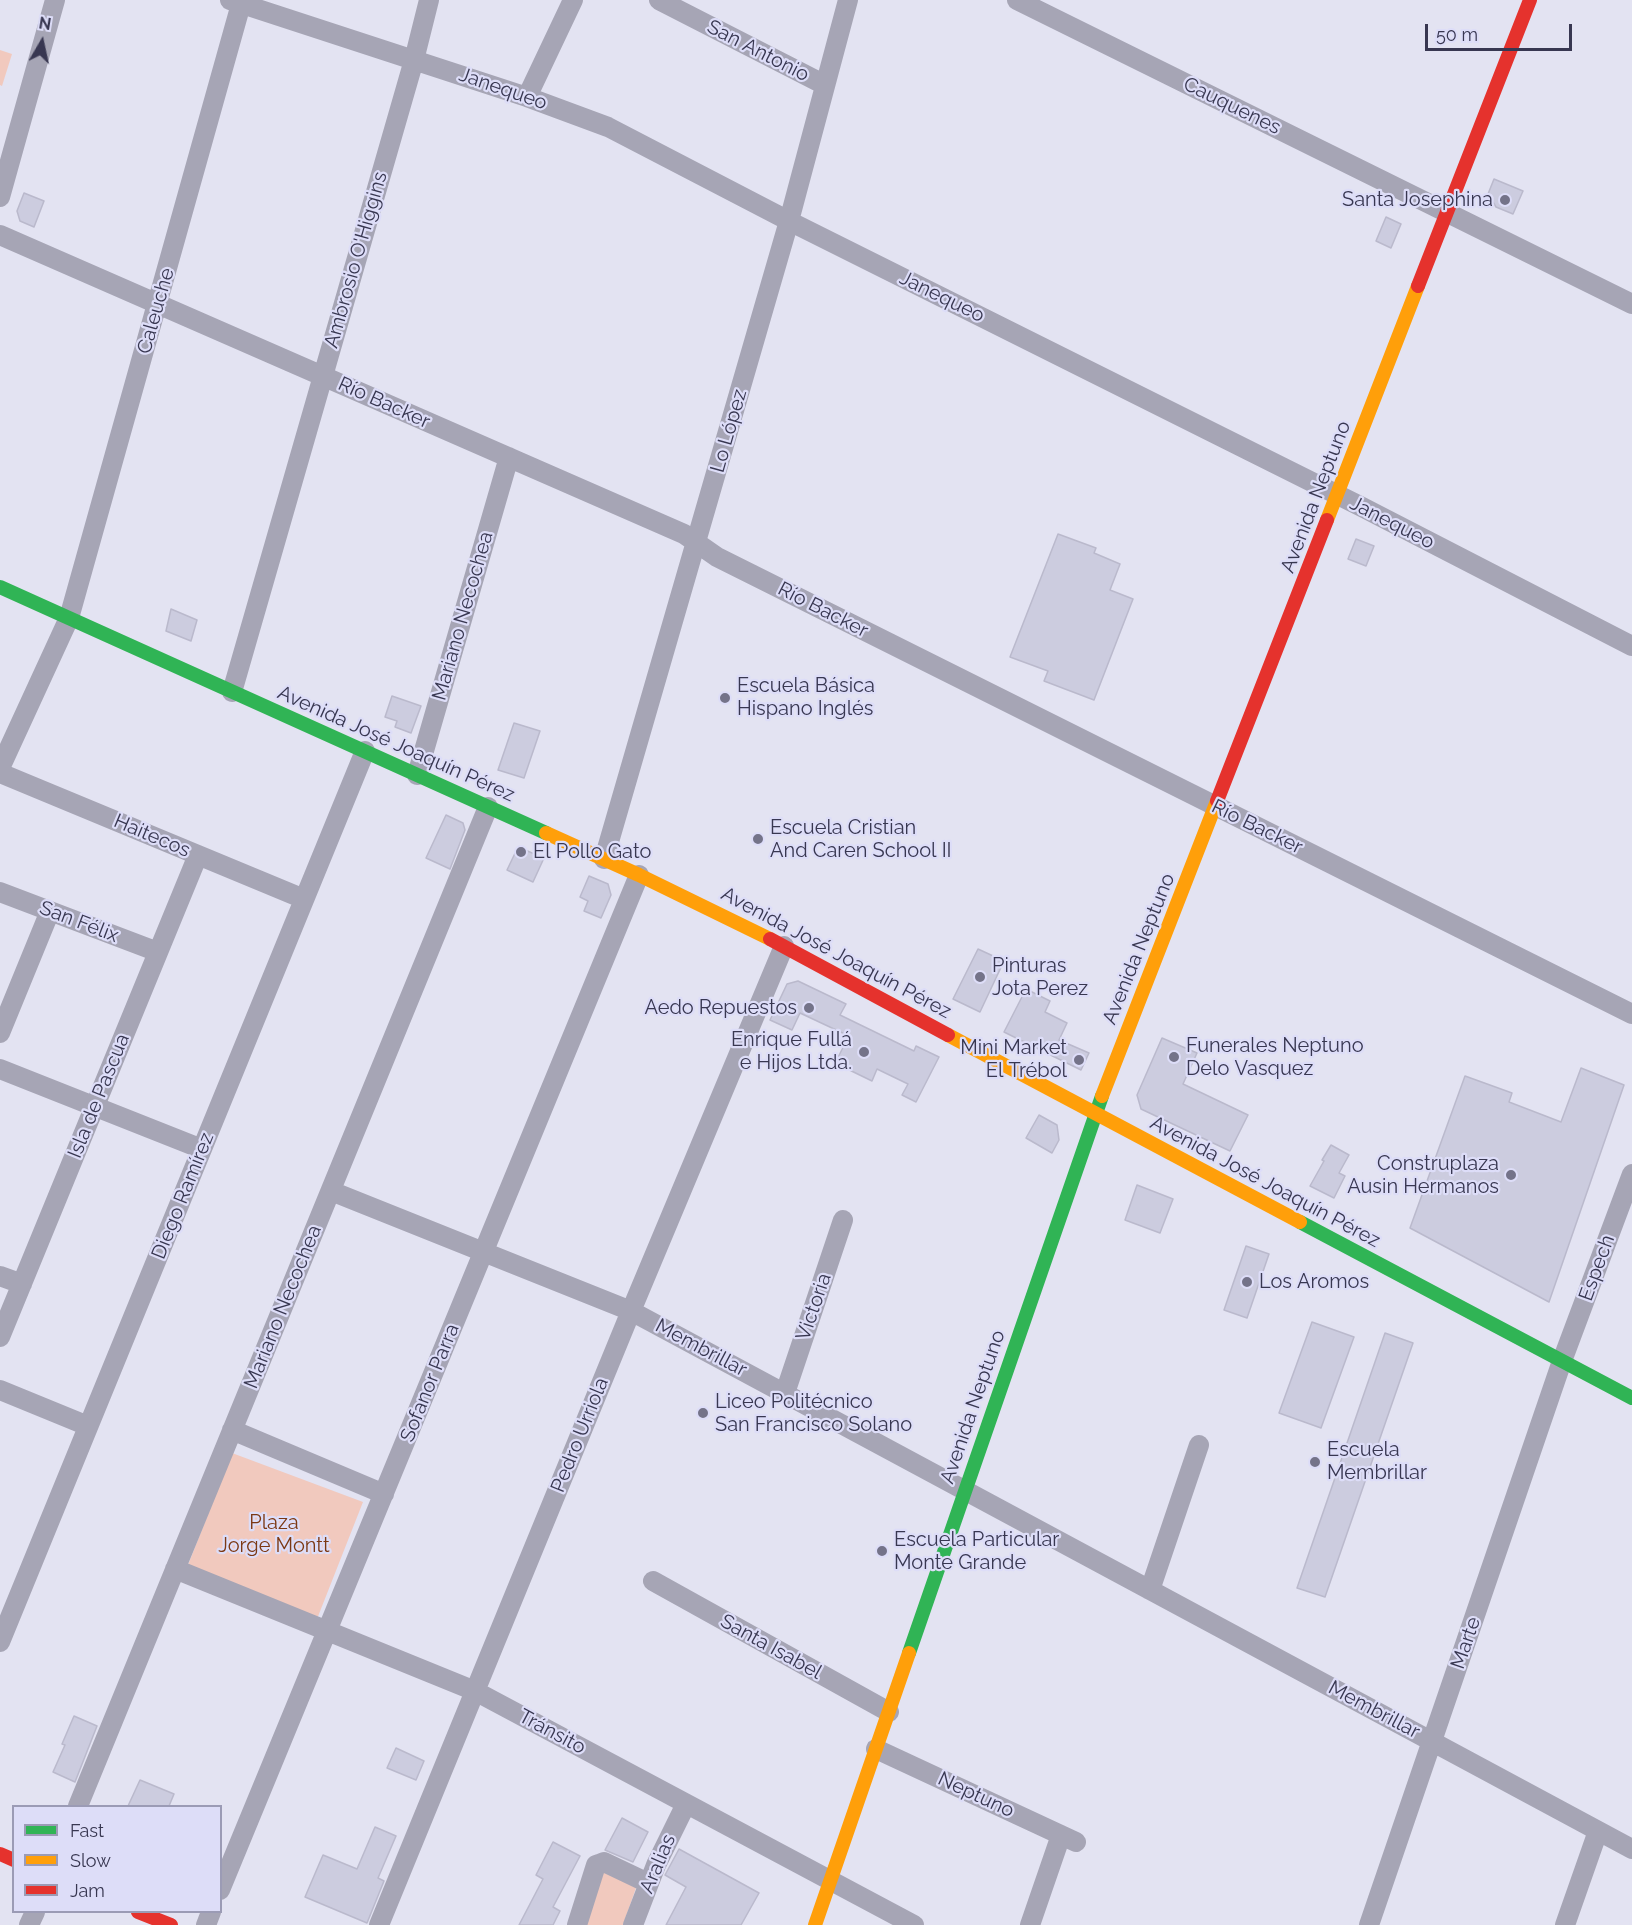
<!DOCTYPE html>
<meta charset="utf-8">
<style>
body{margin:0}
#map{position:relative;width:1632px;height:1925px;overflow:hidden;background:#e3e3f2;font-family:Raleway,sans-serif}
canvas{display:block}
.legend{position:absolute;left:12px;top:1805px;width:210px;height:108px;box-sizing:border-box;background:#ddddf8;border:2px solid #9b9bb5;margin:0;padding:8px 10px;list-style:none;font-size:18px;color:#383751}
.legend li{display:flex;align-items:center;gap:12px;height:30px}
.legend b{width:30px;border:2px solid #9b9bb5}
.north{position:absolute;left:12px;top:12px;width:60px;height:60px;-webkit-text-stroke:4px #ddddf8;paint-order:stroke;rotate:9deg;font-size:16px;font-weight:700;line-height:24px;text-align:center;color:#383751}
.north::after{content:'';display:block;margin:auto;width:21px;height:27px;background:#383751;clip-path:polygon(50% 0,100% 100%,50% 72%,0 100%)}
.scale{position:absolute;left:1425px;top:24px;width:147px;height:27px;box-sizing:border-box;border:3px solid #383751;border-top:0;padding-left:8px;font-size:18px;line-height:21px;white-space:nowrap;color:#383751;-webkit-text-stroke:4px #ddddf8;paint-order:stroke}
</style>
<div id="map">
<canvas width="1632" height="1925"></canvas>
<ul class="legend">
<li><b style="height:8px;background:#30b455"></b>Fast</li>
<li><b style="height:8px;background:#ff9f0a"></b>Slow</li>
<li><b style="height:8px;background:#e5322d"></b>Jam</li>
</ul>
<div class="north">N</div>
<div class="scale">50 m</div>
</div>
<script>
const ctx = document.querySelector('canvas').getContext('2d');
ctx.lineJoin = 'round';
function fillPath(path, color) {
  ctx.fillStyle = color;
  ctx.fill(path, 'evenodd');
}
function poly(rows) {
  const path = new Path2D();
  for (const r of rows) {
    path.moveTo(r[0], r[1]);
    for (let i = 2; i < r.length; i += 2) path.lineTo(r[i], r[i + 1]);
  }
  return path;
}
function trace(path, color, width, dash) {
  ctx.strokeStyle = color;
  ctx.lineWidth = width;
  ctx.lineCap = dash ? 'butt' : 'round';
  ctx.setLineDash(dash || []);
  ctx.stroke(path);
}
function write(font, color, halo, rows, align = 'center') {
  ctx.font = font + ' Raleway,sans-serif';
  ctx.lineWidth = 4.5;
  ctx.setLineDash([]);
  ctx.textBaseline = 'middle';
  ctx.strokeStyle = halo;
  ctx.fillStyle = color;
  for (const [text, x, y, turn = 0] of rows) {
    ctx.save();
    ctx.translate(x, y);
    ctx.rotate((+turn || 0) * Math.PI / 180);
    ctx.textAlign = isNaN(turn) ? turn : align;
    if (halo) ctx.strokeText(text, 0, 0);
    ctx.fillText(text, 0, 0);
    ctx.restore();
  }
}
const green = poly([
 [0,50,12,54,2,86,0,85],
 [232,1453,363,1502,317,1619,188,1565],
 [600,1871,637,1885,623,1925,582,1925]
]);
const building = poly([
 [1494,179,1523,191,1513,214,1496,207,1488,194,1494,179],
 [24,193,44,201,34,227,20,221,17,211,24,193],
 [1386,217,1401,224,1391,248,1376,241,1386,217],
 [1058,534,1096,548,1094,553,1120,564,1110,590,1133,599,1094,700,1044,681,1048,671,1010,657,1058,534],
 [1356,539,1374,546,1366,566,1348,559,1356,539],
 [171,609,197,620,191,641,166,631,171,609],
 [392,696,421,706,411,733,395,727,397,721,385,717,392,696],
 [514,723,540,731,524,778,498,770,514,723],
 [446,815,463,823,465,830,450,869,426,858,446,815],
 [518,847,544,858,533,882,507,870,518,847],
 [589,876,608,884,611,895,601,918,584,911,588,901,580,897,589,876],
 [978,949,1004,961,980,1012,953,999,978,949],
 [798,981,846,1004,840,1015,914,1051,916,1046,939,1057,916,1102,902,1095,908,1084,877,1069,872,1081,835,1063,849,1036,800,1013,792,1030,770,1020,787,984,798,981],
 [1026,989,1050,1001,1045,1012,1067,1023,1059,1040,1089,1053,1081,1070,1004,1032,1026,989],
 [1162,1038,1197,1053,1183,1084,1248,1115,1230,1151,1141,1109,1137,1095,1162,1038],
 [1581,1068,1624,1085,1549,1302,1410,1228,1465,1076,1512,1093,1509,1102,1561,1122,1581,1068],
 [1039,1115,1057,1125,1059,1140,1052,1153,1026,1138,1039,1115],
 [1331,1145,1349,1155,1339,1173,1345,1176,1334,1198,1310,1186,1324,1161,1322,1160,1331,1145],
 [1137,1185,1173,1199,1160,1233,1125,1220,1137,1185],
 [1246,1246,1269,1254,1247,1318,1224,1310,1246,1246],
 [1312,1322,1354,1337,1321,1428,1279,1413,1312,1322],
 [1385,1333,1413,1343,1325,1597,1297,1588,1385,1333],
 [74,1716,97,1726,75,1782,53,1772,65,1745,62,1744,74,1716],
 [396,1748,424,1761,416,1780,387,1768,396,1748],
 [140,1780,174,1794,169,1806,128,1806,140,1780],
 [622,1818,648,1832,633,1862,605,1850,622,1818],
 [375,1827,396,1836,378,1878,384,1881,367,1923,305,1897,323,1855,357,1869,375,1827],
 [553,1842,580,1856,553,1907,560,1911,553,1925,519,1925,543,1879,536,1875,553,1842],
 [679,1849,759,1893,741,1925,666,1925,686,1887,665,1875,679,1849]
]);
const street = poly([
 [230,0,527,97,608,127,789,221,1362,507,1632,646],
 [659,0,825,85],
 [1017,0,1632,304],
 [527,97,573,0],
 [0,197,55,0],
 [0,235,684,534,717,557,1632,1014],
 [232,692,414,60,429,0],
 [0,768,69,618,241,4],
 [0,773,304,899],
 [417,775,509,457],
 [604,859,789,221,848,0],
 [0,892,158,952],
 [0,1033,50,911],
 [0,1069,202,1149],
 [331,1191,631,1311,1632,1849],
 [0,1276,22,1284],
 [0,1337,198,855],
 [0,1390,88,1426],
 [785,1393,843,1220],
 [232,1430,384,1494],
 [175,1569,475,1691,914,1925],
 [653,1581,889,1712],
 [1150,1590,1199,1445],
 [0,1642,365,751],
 [876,1749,1076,1842],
 [78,1806,488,807],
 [220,1890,639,875],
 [29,1925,35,1912],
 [206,1925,211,1912],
 [379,1925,631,1311,784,946],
 [577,1925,596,1865,599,1864,604,1862,648,1883],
 [633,1925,656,1865,686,1804],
 [1030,1925,1061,1835],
 [1369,1925,1562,1361,1632,1174],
 [1565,1925,1598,1831]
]);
const fast = poly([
 [0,587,546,833],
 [1300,1222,1632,1398],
 [909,1653,1102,1096]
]);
const slow = poly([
 [1327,520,1418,286],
 [546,833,639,875,770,939],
 [948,1035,1300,1222],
 [1102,1096,1217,801],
 [815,1925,909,1653]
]);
const jam = poly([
 [1418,286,1530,0],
 [1217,801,1327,520],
 [770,939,948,1035],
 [0,1854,14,1860],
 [138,1912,171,1925]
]);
const markers = [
 [1505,200,6,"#747389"],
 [725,698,6,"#747389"],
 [758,839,6,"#747389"],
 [521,852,6,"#747389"],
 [980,977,6,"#747389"],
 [809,1008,6,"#747389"],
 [864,1052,6,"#747389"],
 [1174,1057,6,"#747389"],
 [1079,1060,6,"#747389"],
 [1511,1175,6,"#747389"],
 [1247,1282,6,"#747389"],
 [703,1413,6,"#747389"],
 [1315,1462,6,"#747389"],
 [882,1551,6,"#747389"]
];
const streetNames = [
 ["San Antonio",758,51,27],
 ["Janequeo",503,89,19],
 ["Cauquenes",1232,106,26],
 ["Ambrosio O'Higgins",356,260,-74],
 ["Janequeo",942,297,26],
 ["Caleuche",156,311,-74],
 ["Río Backer",384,403,24],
 ["Lo López",729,431,-74],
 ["Avenida Neptuno",1316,497,-69],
 ["Janequeo",1392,523,27],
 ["Río Backer",823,610,27],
 ["Mariano Necochea",463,616,-74],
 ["Avenida José Joaquín Pérez",396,744,24],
 ["Río Backer",1257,827,26],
 ["Haitecos",152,836,23],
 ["San Félix",79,922,21],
 ["Avenida Neptuno",1139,949,-68],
 ["Avenida José Joaquín Pérez",836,953,28],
 ["Isla de Pascua",99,1096,-68],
 ["Avenida José Joaquín Pérez",1265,1182,28],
 ["Diego Ramírez",183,1196,-68],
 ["Espech",1597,1268,-70],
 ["Mariano Necochea",283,1307,-68],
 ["Victoria",814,1307,-71],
 ["Membrillar",701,1348,28],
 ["Sofanor Parra",430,1383,-68],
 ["Avenida Neptuno",973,1407,-71],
 ["Pedro Urriola",580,1435,-68],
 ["Marte",1466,1643,-71],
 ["Santa Isabel",771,1647,29],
 ["Membrillar",1374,1710,28],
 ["Tránsito",552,1732,28],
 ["Neptuno",976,1795,25],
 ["Aralias",658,1864,-67]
];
const poiNames = [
 ["Santa Josephina",1493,200,"right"],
 ["Escuela Básica",737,686],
 ["Hispano Inglés",737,709],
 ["Escuela Cristian",770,828],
 ["And Caren School II",770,851],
 ["El Pollo Gato",533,852],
 ["Pinturas",992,966],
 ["Jota Perez",992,989],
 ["Aedo Repuestos",797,1008,"right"],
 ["Enrique Fullá",852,1040,"right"],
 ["e Hijos Ltda.",852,1063,"right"],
 ["Funerales Neptuno",1186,1046],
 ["Delo Vasquez",1186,1069],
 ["Mini Market",1067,1048,"right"],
 ["El Trébol",1067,1071,"right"],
 ["Construplaza",1499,1164,"right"],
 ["Ausin Hermanos",1499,1187,"right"],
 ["Los Aromos",1259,1282],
 ["Liceo Politécnico",715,1402],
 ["San Francisco Solano",715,1425],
 ["Escuela",1327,1450],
 ["Membrillar",1327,1473],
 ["Escuela Particular",894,1540],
 ["Monte Grande",894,1563]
];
const parkNames = [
 ["Plaza",274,1523],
 ["Jorge Montt",274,1546]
];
fillPath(green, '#f1c9be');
fillPath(building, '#ccccdf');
trace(building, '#bab9cc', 1.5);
trace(street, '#a6a5b5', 20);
trace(fast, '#30b455', 14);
trace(slow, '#ff9f0a', 14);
trace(jam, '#e5322d', 14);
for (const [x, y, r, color] of markers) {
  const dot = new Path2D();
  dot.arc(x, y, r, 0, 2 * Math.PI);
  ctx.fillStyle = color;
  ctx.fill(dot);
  trace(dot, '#ddddf8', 2);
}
write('20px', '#383751', '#ddddf8', streetNames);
write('20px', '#383751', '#ddddf8', poiNames, 'left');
write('20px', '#7c3813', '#ddddf8', parkNames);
</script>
